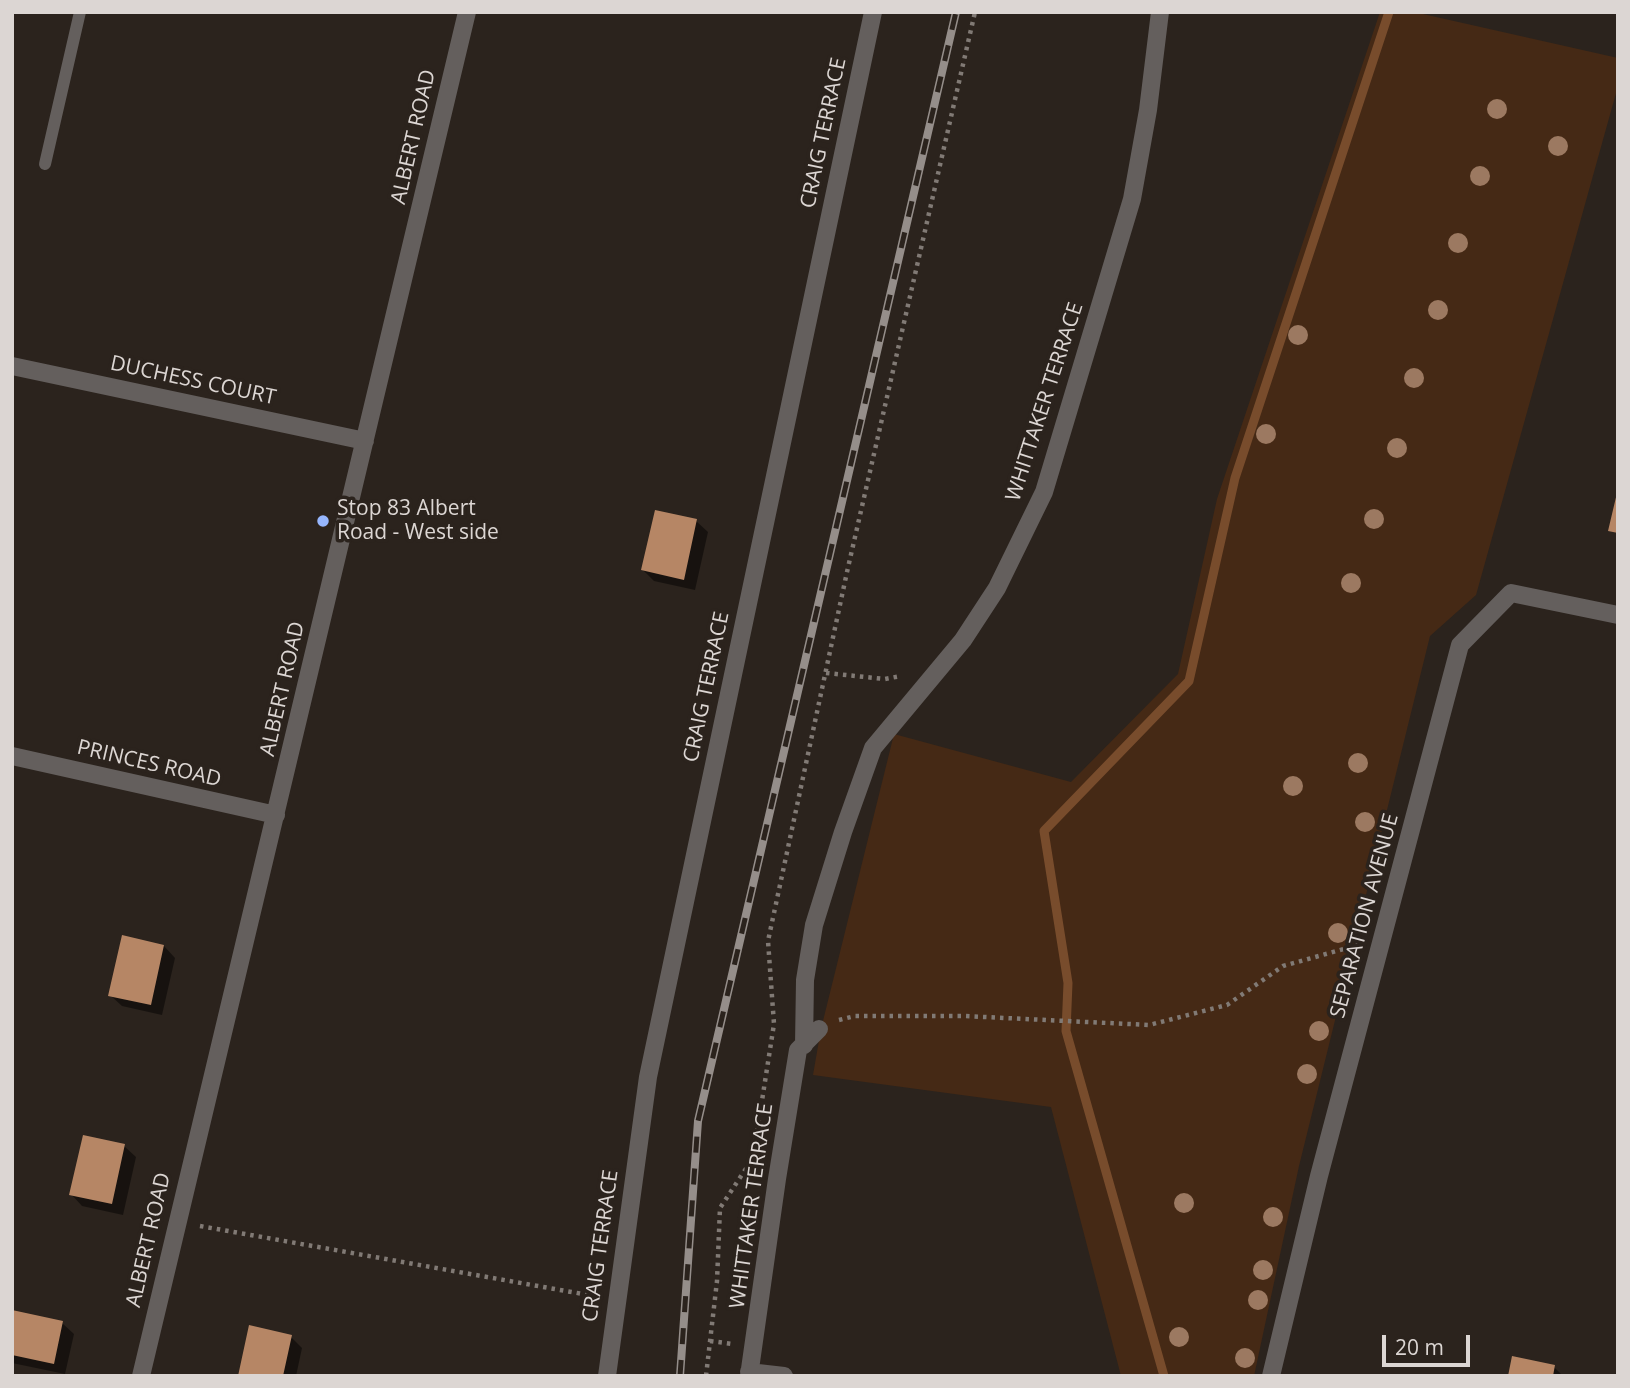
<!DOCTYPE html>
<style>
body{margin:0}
#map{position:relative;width:1630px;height:1388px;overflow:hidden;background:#2b231d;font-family:"Open Sans",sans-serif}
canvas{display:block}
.frame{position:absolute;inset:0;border:14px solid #dcd6d3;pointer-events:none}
.scale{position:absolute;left:1382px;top:1335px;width:88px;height:32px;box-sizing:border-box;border:4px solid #dcd6d3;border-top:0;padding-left:9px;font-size:21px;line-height:24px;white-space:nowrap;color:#dcd6d3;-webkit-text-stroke:5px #2b231d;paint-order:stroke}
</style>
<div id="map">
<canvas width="1630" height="1388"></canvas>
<div class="frame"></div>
<div class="scale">20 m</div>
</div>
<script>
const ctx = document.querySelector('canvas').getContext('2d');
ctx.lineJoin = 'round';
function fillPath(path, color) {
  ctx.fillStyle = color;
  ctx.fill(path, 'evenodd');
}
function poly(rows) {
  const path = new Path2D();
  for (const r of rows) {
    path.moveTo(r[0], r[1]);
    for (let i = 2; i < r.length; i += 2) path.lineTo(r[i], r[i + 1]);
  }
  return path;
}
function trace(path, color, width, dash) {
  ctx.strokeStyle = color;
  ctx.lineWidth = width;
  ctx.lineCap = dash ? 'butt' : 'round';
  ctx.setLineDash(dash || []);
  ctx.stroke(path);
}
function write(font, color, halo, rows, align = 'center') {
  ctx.font = font + ' "Open Sans",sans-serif';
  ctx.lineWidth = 7;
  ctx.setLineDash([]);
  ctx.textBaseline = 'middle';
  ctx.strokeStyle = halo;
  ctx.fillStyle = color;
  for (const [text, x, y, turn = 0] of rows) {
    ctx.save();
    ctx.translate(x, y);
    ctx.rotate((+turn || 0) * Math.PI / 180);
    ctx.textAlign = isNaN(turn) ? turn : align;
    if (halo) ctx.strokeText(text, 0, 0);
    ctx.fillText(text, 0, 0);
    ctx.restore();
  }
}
const green = poly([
 [1380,12,1414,12,1618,58,1618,86,1476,595,1430,636,1299,1166,1254,1376,1121,1376,1051,1107,813,1075,821,1029,894,734,1071,782,1178,674,1217,499]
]);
const shadow = poly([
 [696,521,708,532,695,590,654,581,643,570],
 [164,946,175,958,162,1015,122,1006,110,995],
 [124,1146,136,1157,123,1215,82,1206,71,1194],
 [12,1312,62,1323,74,1334,65,1374,12,1363],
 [291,1337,302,1348,296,1376,239,1376],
 [1554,1367,1563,1376,1510,1376]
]);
const stream = poly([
 [1164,1376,1066,1031,1068,983,1044,831,1189,681,1235,478,1389,12]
]);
const building = poly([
 [1617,493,1618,493,1618,533,1608,531],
 [655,510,697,519,684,580,641,570],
 [122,935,164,945,151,1005,108,996],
 [83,1135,125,1144,112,1204,69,1195],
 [12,1310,63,1321,54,1364,12,1355],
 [249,1325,292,1335,283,1376,238,1376],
 [1512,1356,1555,1365,1553,1376,1508,1376]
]);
const path = poly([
 [826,673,885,679,901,676],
 [839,1020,855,1016,964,1016,1149,1025,1227,1005,1283,966,1358,945],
 [200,1226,594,1296],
 [710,1341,733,1344],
 [706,1376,717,1281,720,1208,753,1158,774,1024,768,941,847,572,975,12]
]);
const service = poly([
 [45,164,80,12]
]);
const minor = poly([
 [12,366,365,441],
 [12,756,276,815],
 [804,1045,805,980,814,925,843,832,873,748,963,640,997,588,1044,492,1132,199,1148,110,1160,12],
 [749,1372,784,1376],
 [141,1376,467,12],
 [607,1376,648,1077,873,12],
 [749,1376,777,1179,798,1050,819,1029],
 [1271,1376,1319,1176,1460,645,1511,593,1618,615]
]);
const rail = poly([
 [680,1376,698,1121,956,12]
]);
const trees = [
 [1497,109],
 [1558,146],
 [1480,176],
 [1458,243],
 [1438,310],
 [1298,335],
 [1414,378],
 [1266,434],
 [1397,448],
 [1374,519],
 [1351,583],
 [1358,763],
 [1293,786],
 [1365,822],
 [1338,933],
 [1319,1031],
 [1307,1074],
 [1184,1203],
 [1273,1217],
 [1263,1270],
 [1258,1300],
 [1179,1337],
 [1245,1358]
];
const markers = [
 [323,521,7,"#96b6fd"]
];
const streetNames = [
 ["CRAIG TERRACE",824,133,-78],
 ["ALBERT ROAD",414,137,-77],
 ["DUCHESS COURT",193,381,12],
 ["WHITTAKER TERRACE",1045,402,-72],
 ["CRAIG TERRACE",707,687,-78],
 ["ALBERT ROAD",283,689,-77],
 ["PRINCES ROAD",149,764,13],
 ["SEPARATION AVENUE",1365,916,-75],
 ["WHITTAKER TERRACE",752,1206,-82],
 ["ALBERT ROAD",149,1240,-77],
 ["CRAIG TERRACE",601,1246,-82]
];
const poiNames = [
 ["Stop 83 Albert",337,509],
 ["Road - West side",337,533]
];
fillPath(green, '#452915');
fillPath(shadow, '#0007');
trace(stream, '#784c2c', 9);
fillPath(building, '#b68665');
trace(path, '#817a75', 4.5, [3.5, 5]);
trace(service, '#645f5d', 12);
trace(minor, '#645f5d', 18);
trace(rail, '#958e8a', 8);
trace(rail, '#2b231d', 5, [16]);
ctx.fillStyle = '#9c7961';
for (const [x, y] of trees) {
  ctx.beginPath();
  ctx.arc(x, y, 10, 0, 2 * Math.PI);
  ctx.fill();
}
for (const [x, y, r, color] of markers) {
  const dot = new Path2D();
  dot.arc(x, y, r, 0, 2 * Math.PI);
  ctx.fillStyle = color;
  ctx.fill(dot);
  trace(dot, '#2b231d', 2.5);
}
write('21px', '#dcd6d3', '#2b231d', streetNames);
write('21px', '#dcd6d3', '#2b231d', poiNames, 'left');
</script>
